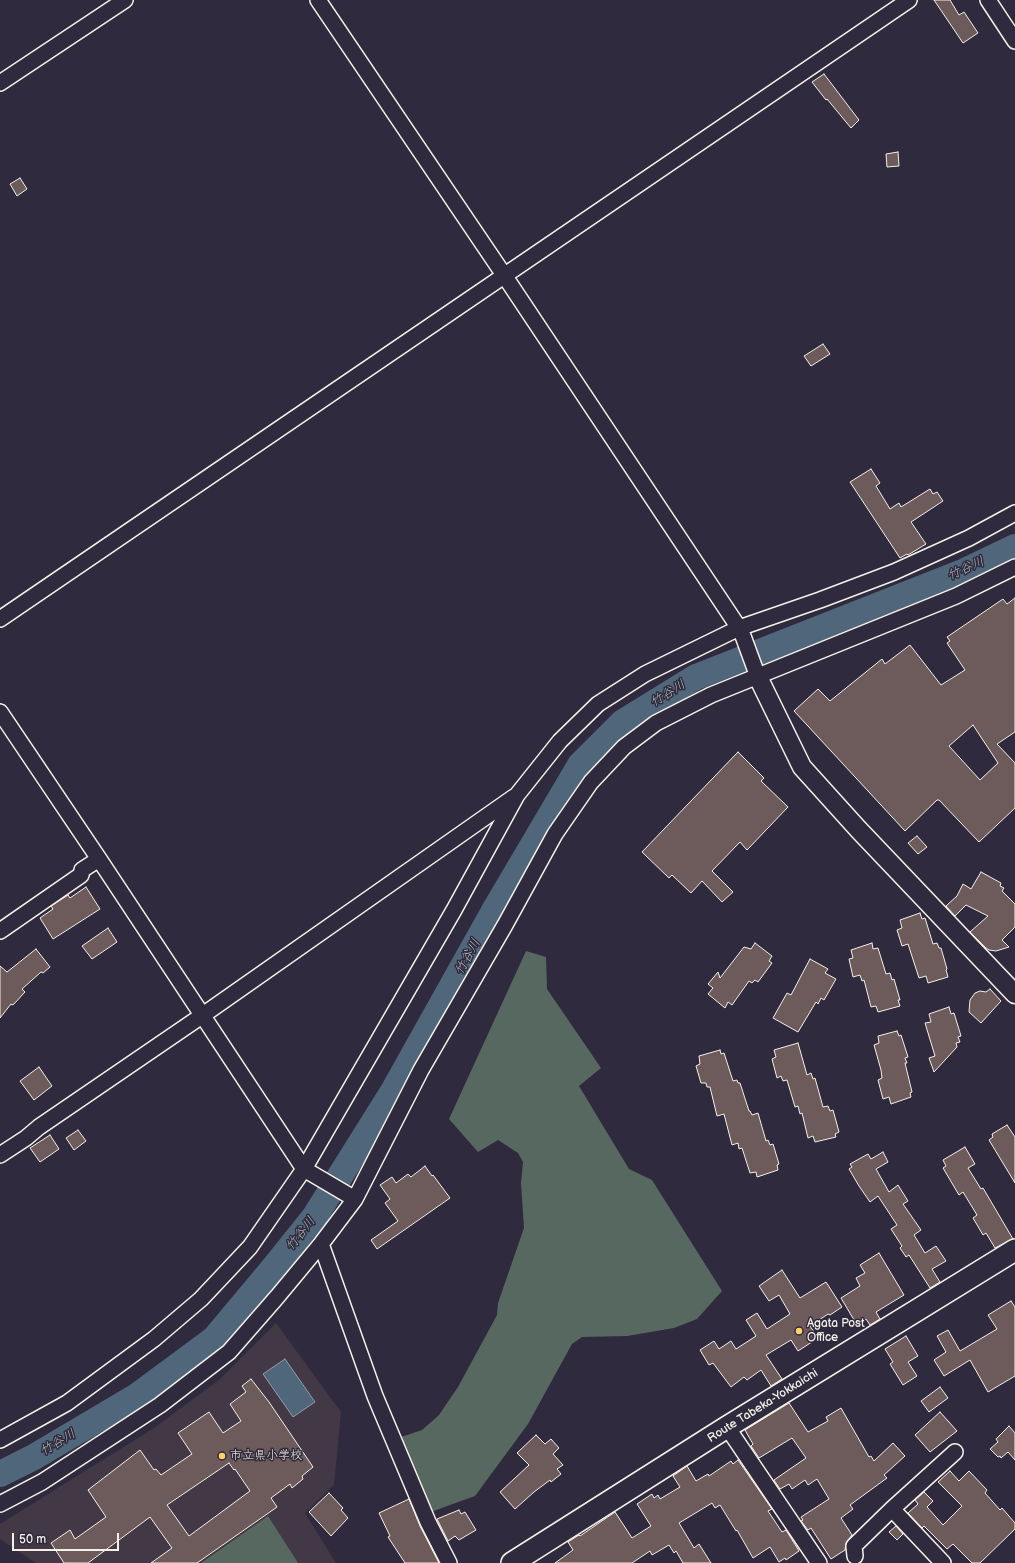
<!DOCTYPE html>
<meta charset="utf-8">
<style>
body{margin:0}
#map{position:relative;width:1015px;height:1563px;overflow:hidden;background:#2f2a3d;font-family:"Balsamiq Sans",sans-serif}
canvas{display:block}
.scale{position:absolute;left:12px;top:1533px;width:107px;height:18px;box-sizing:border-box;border:2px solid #f4f1e8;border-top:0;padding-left:5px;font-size:12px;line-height:14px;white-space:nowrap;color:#f4f1e8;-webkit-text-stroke:3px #2f2a3d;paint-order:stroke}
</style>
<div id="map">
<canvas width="1015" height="1563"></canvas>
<div class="scale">50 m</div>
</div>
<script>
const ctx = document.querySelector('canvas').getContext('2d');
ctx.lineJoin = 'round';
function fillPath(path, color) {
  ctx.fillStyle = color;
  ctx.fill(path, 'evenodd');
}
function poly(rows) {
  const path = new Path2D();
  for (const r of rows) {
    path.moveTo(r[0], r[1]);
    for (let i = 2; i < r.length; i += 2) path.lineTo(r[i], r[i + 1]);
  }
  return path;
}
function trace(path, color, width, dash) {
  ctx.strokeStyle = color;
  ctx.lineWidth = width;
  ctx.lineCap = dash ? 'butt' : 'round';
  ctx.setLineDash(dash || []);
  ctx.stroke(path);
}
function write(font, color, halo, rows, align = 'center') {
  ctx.font = font + ' "Balsamiq Sans","Klee One",sans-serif';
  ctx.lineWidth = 3;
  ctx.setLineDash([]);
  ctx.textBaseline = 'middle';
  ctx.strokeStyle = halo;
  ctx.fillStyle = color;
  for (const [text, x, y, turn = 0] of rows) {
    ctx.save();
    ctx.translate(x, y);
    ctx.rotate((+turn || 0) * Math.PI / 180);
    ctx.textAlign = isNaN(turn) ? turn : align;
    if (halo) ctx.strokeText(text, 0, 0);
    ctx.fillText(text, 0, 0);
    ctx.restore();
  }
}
const built = poly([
 [276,1323,341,1412,334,1485,305,1513,336,1563,36,1563,0,1539,0,1524,154,1428,220,1379]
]);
const green = poly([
 [526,951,546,957,547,989,601,1068,579,1086,629,1169,652,1180,722,1291,697,1319,674,1328,627,1336,582,1337,572,1344,528,1424,475,1496,428,1513,401,1437,422,1430,439,1415,458,1387,497,1315,498,1303,524,1228,521,1183,523,1162,518,1153,498,1140,478,1152,449,1119],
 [268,1516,298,1563,201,1563]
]);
const water = poly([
 [285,1359,315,1402,293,1417,263,1374,285,1359]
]);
const river = poly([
 [0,1474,34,1457,137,1396,214,1339,275,1266,315,1216,392,1093,495,909,580,765,623,722,696,677,965,571,1015,547]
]);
const building = poly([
 [934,0,950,0,959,15,964,12,978,33,963,43,934,0],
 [824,74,859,120,851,128,827,99,826,100,812,82,824,74],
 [898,152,899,166,887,167,886,154,898,152],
 [20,178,27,189,17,196,10,184,20,178],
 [823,344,830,354,811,366,804,356,823,344],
 [871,469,880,483,876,486,890,509,899,503,901,507,930,489,933,494,937,492,943,501,911,522,926,544,908,555,907,554,900,558,850,482,871,469],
 [1015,598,1015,732,997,744,1015,763,1015,808,979,842,939,800,937,800,905,831,794,711,818,689,830,701,882,659,885,664,910,645,941,685,965,670,947,643,950,641,947,637,1003,599,1007,604,1015,598],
 [973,725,998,763,980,780,949,746,973,725],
 [738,752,764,778,761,781,788,807,747,850,740,842,712,871,733,892,722,902,702,881,691,893,672,875,669,878,642,852,738,752],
 [917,836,927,847,918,854,908,843,917,836],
 [981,872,1001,883,1000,886,1004,888,1002,891,1015,904,1015,927,1002,940,1009,947,996,951,989,950,986,948,970,932,988,916,966,905,955,916,946,906,957,896,963,884,971,889,981,872],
 [86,887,100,909,53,939,40,918,53,909,51,906,68,895,70,898,86,887],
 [920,913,922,919,925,918,933,944,937,943,939,948,941,948,947,969,946,970,948,977,928,983,926,976,919,978,908,944,902,946,897,930,902,928,900,920,920,913],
 [108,928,117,942,92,959,82,946,108,928],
 [755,943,772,956,769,961,772,963,758,982,755,980,752,983,749,981,732,1005,728,1002,725,1008,708,994,713,988,708,984,718,972,720,978,744,947,751,949,755,943],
 [872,943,873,949,878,948,886,974,890,973,892,980,894,979,900,1000,898,1000,900,1006,878,1012,876,1006,871,1007,864,980,862,981,860,975,853,977,849,959,853,958,851,950,872,943],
 [36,949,50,967,43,973,41,972,22,989,25,992,13,1005,11,1004,0,1018,0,966,7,972,36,949],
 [810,959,828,969,825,973,836,979,824,1000,821,998,818,1004,816,1002,798,1032,773,1018,787,993,791,995,810,959],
 [990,989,1001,1001,981,1023,969,1012,970,1000,975,993,980,991,986,992,990,989],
 [949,1007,951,1014,954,1013,961,1036,958,1037,960,1042,956,1043,957,1047,934,1072,929,1058,935,1056,925,1023,931,1022,929,1014,949,1007],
 [897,1031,899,1036,901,1035,908,1057,905,1058,907,1063,905,1063,912,1092,910,1093,911,1097,891,1104,889,1097,883,1099,878,1080,882,1078,881,1070,874,1045,879,1043,878,1036,897,1031],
 [798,1043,807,1075,811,1073,813,1079,815,1078,823,1107,828,1106,830,1111,833,1110,839,1132,835,1134,836,1137,815,1142,813,1136,808,1138,802,1113,800,1114,798,1106,795,1107,787,1080,783,1081,781,1076,777,1078,772,1059,776,1057,774,1050,798,1043],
 [720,1050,721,1054,724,1053,733,1081,737,1080,738,1083,740,1083,749,1111,750,1111,752,1115,758,1113,766,1141,768,1140,770,1145,773,1144,779,1164,777,1165,778,1170,757,1177,756,1172,750,1173,742,1148,739,1149,738,1143,732,1145,724,1114,717,1116,710,1087,707,1087,706,1083,701,1083,696,1066,700,1064,699,1056,720,1050],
 [39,1067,52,1086,34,1100,20,1081,39,1067],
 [1007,1125,1015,1137,1015,1183,989,1140,993,1137,992,1134,1007,1125],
 [78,1130,86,1141,74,1150,66,1138,78,1130],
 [50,1135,59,1149,40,1162,30,1148,50,1135],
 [965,1147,975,1164,968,1168,981,1189,983,1188,1013,1239,995,1248,986,1233,983,1235,973,1218,977,1215,963,1192,959,1195,943,1168,946,1166,943,1160,965,1147],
 [883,1152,888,1162,876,1169,889,1192,898,1185,908,1201,903,1204,921,1230,914,1235,925,1253,936,1246,946,1261,932,1269,940,1282,930,1288,909,1255,906,1257,900,1248,902,1246,891,1229,897,1225,878,1196,870,1202,859,1186,849,1169,852,1167,850,1164,868,1154,871,1159,883,1152],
 [425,1166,432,1176,433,1175,450,1198,377,1249,371,1240,398,1221,385,1203,390,1199,380,1185,392,1177,396,1183,408,1174,411,1177,425,1166],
 [879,1253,904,1295,876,1312,880,1319,870,1325,866,1319,857,1325,841,1298,860,1286,856,1278,865,1273,860,1265,879,1253],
 [782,1270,800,1298,826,1282,842,1307,830,1315,828,1314,810,1326,818,1338,798,1351,791,1340,766,1355,782,1379,771,1386,761,1370,747,1380,744,1377,731,1387,713,1363,709,1365,700,1350,714,1341,719,1349,731,1341,736,1349,756,1336,746,1320,757,1313,767,1329,790,1314,779,1295,769,1301,759,1286,782,1270],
 [1011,1301,1015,1307,1015,1376,988,1392,970,1360,944,1376,934,1360,946,1352,937,1336,948,1330,960,1351,997,1329,988,1315,1011,1301],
 [906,1336,918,1356,908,1362,917,1376,903,1385,890,1364,893,1362,885,1349,906,1336],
 [251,1379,269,1402,313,1467,302,1476,303,1479,292,1488,290,1484,271,1498,277,1507,197,1563,151,1563,172,1548,150,1517,88,1563,64,1563,51,1543,70,1530,75,1539,106,1517,88,1490,140,1450,154,1470,156,1469,161,1475,192,1454,178,1433,209,1412,223,1433,241,1421,230,1404,246,1392,242,1386,251,1379],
 [229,1463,234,1470,235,1469,250,1491,189,1536,167,1505,229,1463],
 [940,1387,948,1398,929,1412,921,1401,940,1387],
 [789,1403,808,1432,828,1421,826,1417,841,1408,869,1457,871,1456,874,1461,893,1443,905,1456,884,1475,887,1478,850,1505,853,1509,841,1518,852,1535,846,1543,845,1550,831,1559,811,1528,808,1530,801,1521,803,1520,801,1517,829,1499,817,1479,808,1485,805,1480,792,1489,789,1484,780,1489,774,1480,806,1458,792,1438,759,1458,751,1446,753,1444,745,1430,789,1403],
 [940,1412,957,1431,930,1452,915,1435,940,1412],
 [1009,1426,1015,1433,1015,1460,1008,1452,1001,1458,1000,1456,998,1457,990,1449,998,1442,996,1439,1009,1426],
 [536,1435,545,1444,551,1439,559,1448,553,1454,563,1465,557,1469,561,1474,551,1482,550,1480,534,1492,515,1509,500,1492,529,1465,517,1453,536,1435],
 [738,1460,772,1509,768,1511,782,1532,786,1530,799,1551,786,1560,785,1558,779,1562,770,1547,753,1558,737,1530,736,1531,720,1505,715,1508,712,1503,679,1523,694,1548,699,1544,711,1563,683,1563,676,1551,674,1553,669,1545,652,1555,650,1551,632,1563,555,1563,573,1550,568,1542,579,1535,580,1536,615,1512,632,1538,651,1526,637,1504,652,1494,654,1498,658,1495,660,1499,680,1487,673,1476,687,1466,696,1481,708,1474,709,1476,731,1461,733,1464,738,1460],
 [950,1471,959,1481,969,1471,987,1490,985,1493,1000,1510,1002,1508,1015,1523,1015,1529,980,1563,972,1563,953,1544,947,1549,924,1526,922,1528,908,1513,918,1504,915,1500,924,1492,933,1501,927,1507,943,1525,962,1506,938,1482,950,1471],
 [329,1493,343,1508,341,1510,348,1518,331,1536,309,1512,329,1493],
 [409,1499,420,1526,439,1563,405,1563,388,1537,390,1536,379,1513,409,1499],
 [459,1510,461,1514,465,1512,476,1530,459,1540,455,1536,448,1541,437,1519,459,1510],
 [896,1526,903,1534,897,1540,889,1532,896,1526]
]);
const minor = poly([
 [318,0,504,275,739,628,743,636,758,677],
 [988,0,1015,41],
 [0,83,125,0],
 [0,619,909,0],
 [0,712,99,859,304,1169,355,1199],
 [0,931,81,875,82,870,99,859],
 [0,1155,26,1138,39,1127,203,1015,514,797],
 [321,1244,375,1396,428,1522,449,1563],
 [727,1427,819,1563],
 [0,1440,67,1403,154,1339,201,1299,250,1247,304,1169,454,910,517,795,560,741,598,704,645,674,739,628,820,600,894,572,969,538,1015,513],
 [0,1504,42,1482,160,1405,229,1352,277,1297,321,1244,355,1199,421,1070,505,925,555,834,591,782,624,747,656,723,711,695,956,596,1015,567],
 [892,1509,943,1563],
 [855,1556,854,1546,892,1509,955,1452]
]);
const tertiary = poly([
 [758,677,802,767,858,829,1015,994]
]);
const secondary = poly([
 [512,1563,727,1427,1015,1250]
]);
const markers = [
 [799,1331,4,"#ffd166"],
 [222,1456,4,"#ffd166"]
];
const poiNames = [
 ["Agata Post",807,1324],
 ["Office",807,1338],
 ["市立県小学校",230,1456]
];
const streetNames = [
 ["Route Tabeka-Yokkaichi",763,1406,-32]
];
const waterNames = [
 ["竹谷川",966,569,-24],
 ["竹谷川",668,694,-32],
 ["竹谷川",468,957,-61],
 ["竹谷川",301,1234,-51],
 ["竹谷川",58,1443,-31]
];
fillPath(built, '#423846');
fillPath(green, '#576860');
fillPath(water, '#50677b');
trace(water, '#929ea7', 1);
trace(river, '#50677b', 26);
fillPath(building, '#6d5a5a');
trace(building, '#f4f1e8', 1);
trace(minor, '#f4f1e8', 18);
trace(tertiary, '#f4f1e8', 21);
trace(secondary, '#f4f1e8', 24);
trace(minor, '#2f2a3d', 15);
trace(tertiary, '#2f2a3d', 18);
trace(secondary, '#2f2a3d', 21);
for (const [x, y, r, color] of markers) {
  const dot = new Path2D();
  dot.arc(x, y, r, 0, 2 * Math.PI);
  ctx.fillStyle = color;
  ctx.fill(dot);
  trace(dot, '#2f2a3d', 1.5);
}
write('12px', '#f4f1e8', '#2f2a3d', poiNames, 'left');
write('12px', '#f4f1e8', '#2f2a3d', streetNames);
write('italic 13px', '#b2babc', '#2f2a3d', waterNames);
</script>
